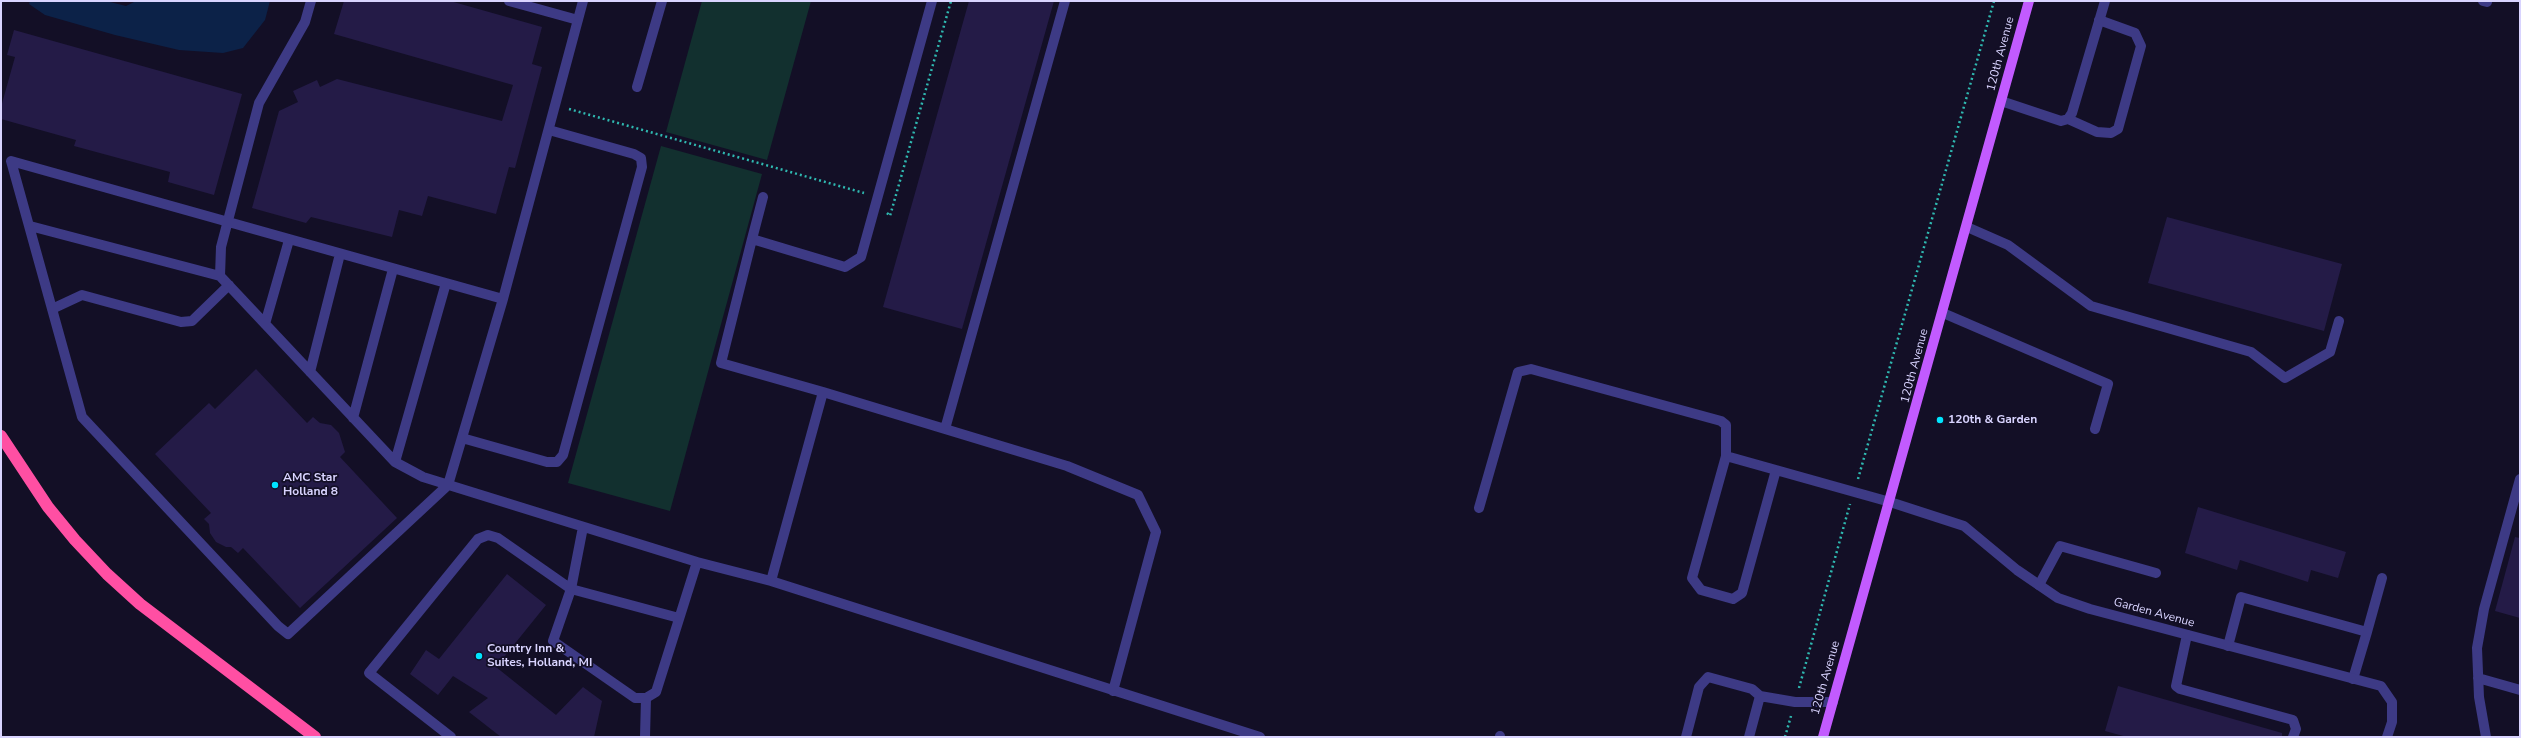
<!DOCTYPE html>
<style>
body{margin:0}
#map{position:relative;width:2521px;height:738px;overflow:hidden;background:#130f26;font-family:"Nunito Sans",sans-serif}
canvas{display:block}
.frame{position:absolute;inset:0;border:2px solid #d9d4ff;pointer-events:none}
</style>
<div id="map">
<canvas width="2521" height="738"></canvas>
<div class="frame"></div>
</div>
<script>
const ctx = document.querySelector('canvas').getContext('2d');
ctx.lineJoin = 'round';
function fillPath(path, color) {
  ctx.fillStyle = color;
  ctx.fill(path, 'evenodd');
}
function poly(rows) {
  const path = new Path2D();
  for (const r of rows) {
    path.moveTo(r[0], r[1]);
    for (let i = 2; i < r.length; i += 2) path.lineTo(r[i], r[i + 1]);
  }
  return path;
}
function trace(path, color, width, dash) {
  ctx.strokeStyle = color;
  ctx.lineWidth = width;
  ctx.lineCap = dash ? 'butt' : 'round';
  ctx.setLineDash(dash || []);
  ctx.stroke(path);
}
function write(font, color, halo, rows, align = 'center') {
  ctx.font = font + ' "Nunito Sans",sans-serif';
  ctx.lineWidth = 3.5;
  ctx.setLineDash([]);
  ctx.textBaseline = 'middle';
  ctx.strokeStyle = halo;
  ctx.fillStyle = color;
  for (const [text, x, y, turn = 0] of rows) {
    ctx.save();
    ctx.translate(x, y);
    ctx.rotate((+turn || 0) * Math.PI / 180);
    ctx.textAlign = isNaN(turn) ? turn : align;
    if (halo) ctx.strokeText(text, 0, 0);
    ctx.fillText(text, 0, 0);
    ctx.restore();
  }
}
const green = poly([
 [702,1,811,1,767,160,666,132],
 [661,146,762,174,670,511,568,483]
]);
const water = poly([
 [30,1,106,1,126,6,136,1,270,1,265,20,243,48,223,53,179,50,115,35,45,15,29,4]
]);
const building = poly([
 [344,1,450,1,542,27,532,64,542,67,515,168,509,167,496,214,428,196,422,216,399,210,392,237,311,217,306,223,252,208,279,111,298,102,293,91,317,80,320,87,337,79,502,121,513,85,334,34],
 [969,1,1054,1,962,329,883,307],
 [14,30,242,94,214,195,168,182,170,172,74,146,76,140,1,119,1,107,15,57,7,55],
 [2167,217,2342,264,2324,331,2148,283],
 [256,369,307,423,313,417,320,423,331,425,339,433,345,452,340,457,397,518,300,608,243,548,238,553,231,547,226,547,216,542,210,533,209,524,204,519,211,513,155,454,209,403,215,409],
 [2198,507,2346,552,2338,578,2311,570,2308,582,2240,560,2237,570,2185,553],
 [2515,537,2520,538,2520,618,2495,611],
 [507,574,546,605,496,667,556,715,583,687,602,701,594,737,501,737,469,712,488,698,453,676,438,695,410,674,426,650,439,659],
 [2118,686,2282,733,2282,737,2127,737,2105,731]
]);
const path = poly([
 [569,109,864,193],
 [887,213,890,216,951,1],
 [1858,479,1994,1],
 [1799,688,1850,504],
 [1785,737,1791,716]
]);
const lane = poly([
 [311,1,305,22,259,103,221,247,220,276,395,462,423,477,697,562,771,581,1260,737],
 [509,1,578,20],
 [1065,1,945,429,1067,466,1138,495,1156,532,1113,691],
 [2483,1,2487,2],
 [637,87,662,1],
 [2001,101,2061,121,2068,119,2072,113,2105,1],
 [2068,119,2097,132,2111,133,2118,129,2141,46,2135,33,2099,20],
 [30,226,220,276],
 [1967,227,2008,245,2091,306,2251,352,2285,378,2330,352,2339,321],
 [752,239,763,197],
 [503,299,11,161,82,417,278,626,288,634,448,485,503,299,583,1],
 [52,309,82,295,181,322,192,321,229,285],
 [1943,313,2108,384,2095,429],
 [265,324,289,240],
 [310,372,340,254],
 [823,392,945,429],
 [353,418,393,269],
 [462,438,547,462,557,462,563,455,642,167,641,158,634,154,549,130],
 [1726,456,1692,578,1701,590,1733,599,1742,593,1776,470],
 [395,462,446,283],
 [1479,508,1518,372,1531,369,1721,421,1726,425,1726,456,1890,502],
 [583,527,571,589,553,641,635,698,646,698,656,692,697,562],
 [771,581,823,392,721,363,752,239,845,267,861,257,932,1],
 [2039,585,2060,546,2156,573],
 [2367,632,2382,578],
 [2187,635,2176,686,2180,689,2293,720,2296,729,2293,737],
 [2228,646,2241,597,2367,632,2353,679],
 [2478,678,2520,690],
 [1760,696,1795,702,1833,702],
 [451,737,369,673,478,539,488,535,498,538,571,589,679,618],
 [645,737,646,698],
 [1500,737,1500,736],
 [1686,737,1699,687,1708,677,1752,689,1760,696,1749,737],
 [2486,737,2479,697,2477,648,2484,609,2520,479]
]);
const street = poly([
 [1890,502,1964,526,2017,570,2058,598,2090,609,2381,686,2392,702,2392,722,2387,737]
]);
const primary = poly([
 [1823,737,2029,1]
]);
const highway = poly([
 [1,436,48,507,75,540,107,574,140,604,315,737]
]);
const markers = [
 [1940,420,4,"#00e5ff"],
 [275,485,4,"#00e5ff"],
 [479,656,4,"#00e5ff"]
];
const streetNames = [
 ["120th Avenue",2001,54,-75],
 ["120th Avenue",1915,366,-75],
 ["Garden Avenue",2154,613,15],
 ["120th Avenue",1826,678,-74]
];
const poiNames = [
 ["120th & Garden",1948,420],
 ["AMC Star",283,478],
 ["Holland 8",283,492],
 ["Country Inn &",487,649],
 ["Suites, Holland, MI",487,663]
];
fillPath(green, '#12302f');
fillPath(water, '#0c2248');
fillPath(building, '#241b47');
trace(path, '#2fb8b0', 2.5, [2, 3]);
trace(lane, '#3d3a85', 10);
trace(street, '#3d3a85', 10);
trace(primary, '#c25bff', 10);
trace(highway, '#ff4fa3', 12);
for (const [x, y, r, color] of markers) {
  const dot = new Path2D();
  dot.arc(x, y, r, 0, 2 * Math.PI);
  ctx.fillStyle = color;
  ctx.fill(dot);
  trace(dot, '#130f26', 1.5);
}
write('12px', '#d9d4ff', '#130f26', streetNames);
write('bold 12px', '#d9d4ff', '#130f26', poiNames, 'left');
</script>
